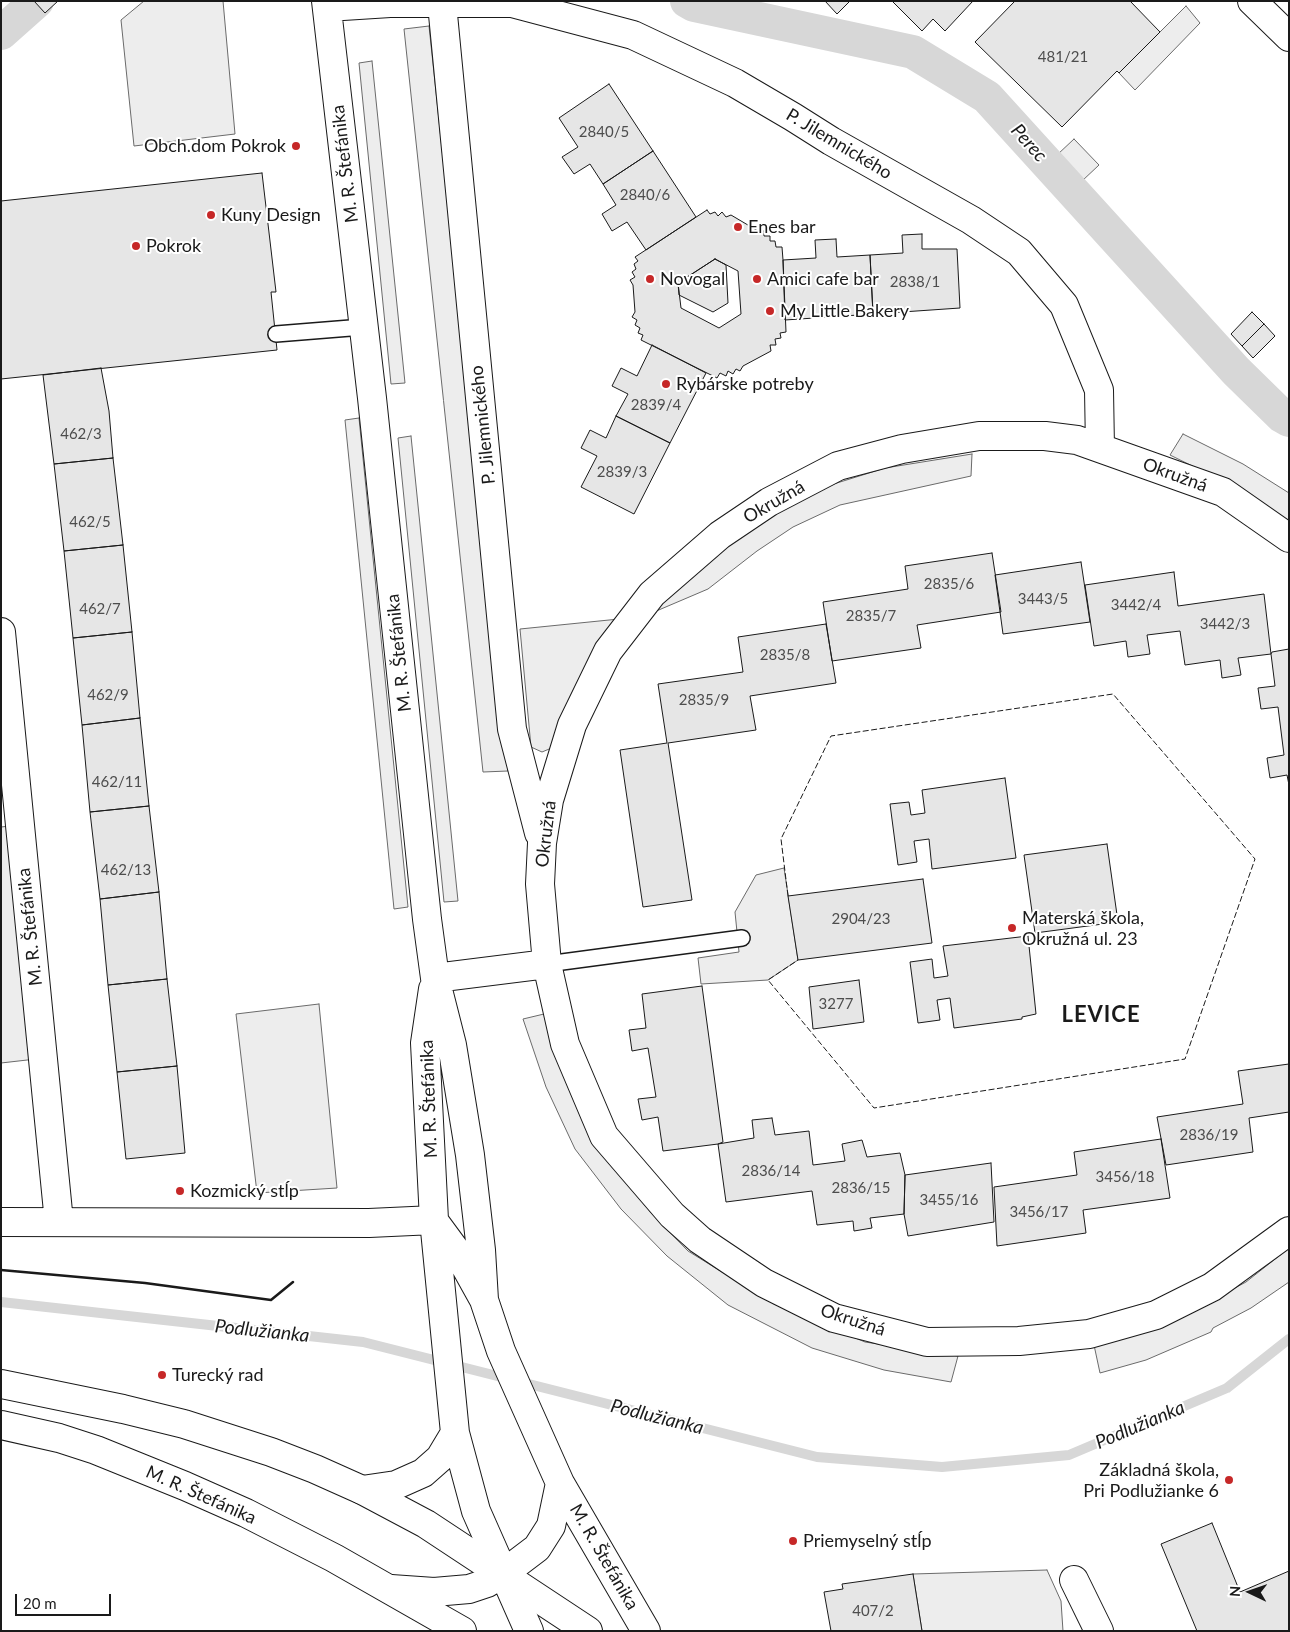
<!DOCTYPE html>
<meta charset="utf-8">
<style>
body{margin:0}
#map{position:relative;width:1290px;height:1632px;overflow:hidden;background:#fff;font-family:Lato,sans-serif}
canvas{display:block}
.frame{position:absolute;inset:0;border:2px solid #1a1a1a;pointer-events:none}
.north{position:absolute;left:1225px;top:1567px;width:50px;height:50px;-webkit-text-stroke:4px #fff;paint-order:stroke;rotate:273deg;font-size:14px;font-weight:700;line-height:20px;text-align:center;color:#1a1a1a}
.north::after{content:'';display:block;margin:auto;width:18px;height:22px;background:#1a1a1a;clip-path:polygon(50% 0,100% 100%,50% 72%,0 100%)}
.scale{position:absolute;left:15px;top:1594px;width:96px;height:22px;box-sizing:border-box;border:2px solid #1a1a1a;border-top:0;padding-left:6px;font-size:15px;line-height:18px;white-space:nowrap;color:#1a1a1a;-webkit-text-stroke:4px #fff;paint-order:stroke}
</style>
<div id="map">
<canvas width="1290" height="1632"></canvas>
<div class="frame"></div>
<div class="north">N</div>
<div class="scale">20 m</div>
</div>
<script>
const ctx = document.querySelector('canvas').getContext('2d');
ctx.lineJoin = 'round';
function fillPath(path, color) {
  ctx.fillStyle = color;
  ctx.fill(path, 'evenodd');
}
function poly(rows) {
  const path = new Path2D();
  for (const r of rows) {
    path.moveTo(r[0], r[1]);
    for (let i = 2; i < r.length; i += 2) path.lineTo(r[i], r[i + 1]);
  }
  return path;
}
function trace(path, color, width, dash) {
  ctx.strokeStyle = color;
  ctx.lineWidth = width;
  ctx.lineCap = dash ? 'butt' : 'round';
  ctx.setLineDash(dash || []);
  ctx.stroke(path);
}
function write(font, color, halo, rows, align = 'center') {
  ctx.font = font + ' Lato,sans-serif';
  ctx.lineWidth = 4;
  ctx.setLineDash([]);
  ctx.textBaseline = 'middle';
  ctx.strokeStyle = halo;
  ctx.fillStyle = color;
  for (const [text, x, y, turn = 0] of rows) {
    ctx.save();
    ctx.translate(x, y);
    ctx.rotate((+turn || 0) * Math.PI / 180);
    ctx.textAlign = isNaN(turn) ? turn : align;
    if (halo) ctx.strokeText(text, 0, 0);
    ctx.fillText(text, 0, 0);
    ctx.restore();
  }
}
const built = poly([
 [144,1,223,1,235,134,134,146,121,20,144,1],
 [1186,6,1200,23,1135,90,1119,73,1186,6],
 [429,26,508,771,483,772,404,29,429,26],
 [372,61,405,383,391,384,359,63,372,61],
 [1074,139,1099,165,1082,181,1057,155,1074,139],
 [359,418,408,907,394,909,345,420,359,418],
 [1183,434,1243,464,1289,493,1289,524,1251,495,1170,455,1183,434],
 [411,436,458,901,444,902,398,438,411,436],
 [972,454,971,476,840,505,793,527,757,551,708,589,654,612,688,574,774,510,824,487,885,468,972,454],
 [619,619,554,747,542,752,531,747,520,629,619,619],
 [10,826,36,1059,1,1063,1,827,10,826],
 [784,868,798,960,768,980,701,984,698,958,739,952,735,912,756,875,784,868],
 [319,1004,337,1188,257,1193,236,1014,319,1004],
 [544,1014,570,1090,603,1155,653,1215,688,1251,774,1304,865,1342,958,1356,951,1382,884,1370,812,1348,728,1305,667,1256,621,1209,575,1149,546,1087,523,1019,544,1014],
 [1289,1248,1289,1282,1251,1308,1213,1328,1211,1332,1146,1360,1100,1373,1094,1345,1179,1318,1246,1282,1289,1248],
 [1047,1570,1061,1601,1063,1631,922,1631,913,1574,1047,1570]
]);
const stream = poly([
 [1,1302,363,1342,817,1457,942,1467,1069,1455,1227,1388,1289,1339]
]);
const canal = poly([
 [687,1,694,5,913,52,987,97,1236,371,1282,416,1289,420],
 [1,33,37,1]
]);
const building = poly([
 [34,1,58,1,45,13,34,1],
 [825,1,850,1,837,14,825,1],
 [892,1,973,1,945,31,933,19,922,31,892,1],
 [1015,1,1130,1,1160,32,1119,73,1117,71,1062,127,975,42,1015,1],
 [609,84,653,151,603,184,590,164,574,174,562,157,578,147,559,118,609,84],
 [653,151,696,217,646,250,627,222,612,231,602,214,616,205,603,184,653,151],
 [262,173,276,292,271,292,277,350,1,379,1,201,262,173],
 [707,210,710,214,715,212,718,216,722,212,726,217,731,215,758,231,764,231,764,236,770,236,770,241,775,241,776,247,782,247,783,260,786,332,780,333,781,338,775,339,776,345,770,345,771,351,743,366,740,371,736,369,733,374,728,371,726,376,720,373,717,378,641,340,643,335,638,333,640,328,635,325,637,320,632,317,635,312,633,285,630,280,635,277,632,272,636,269,634,264,638,261,635,257,707,210],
 [715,259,738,271,741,314,719,328,681,308,678,283,715,259],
 [922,234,922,249,957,249,960,308,873,314,870,255,903,253,902,235,922,234],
 [836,239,837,257,870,255,873,314,785,320,783,260,816,258,815,240,836,239],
 [715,259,726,265,728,303,713,312,679,295,678,283,715,259],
 [1252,312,1264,324,1242,346,1231,334,1252,312],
 [1264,324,1275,336,1253,358,1242,346,1264,324],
 [652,345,706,373,670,443,616,416,628,394,612,386,621,368,637,376,652,345],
 [101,368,109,411,113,458,54,464,43,375,101,368],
 [616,416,670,443,634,514,581,487,597,456,581,448,590,430,606,438,616,416],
 [113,458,123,545,64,551,54,464,113,458],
 [123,545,132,632,73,638,64,551,123,545],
 [992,553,1001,612,917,625,921,648,832,661,823,602,908,589,905,566,992,553],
 [1081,562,1090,622,1003,634,995,575,1081,562],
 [1174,572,1178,606,1264,594,1271,654,1238,658,1241,675,1222,678,1220,660,1185,665,1180,631,1147,635,1150,654,1128,657,1126,641,1094,646,1085,585,1174,572],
 [826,624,836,683,750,696,756,730,668,743,692,900,643,907,620,750,667,743,658,684,743,672,738,637,826,624],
 [132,632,140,718,82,725,73,638,132,632],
 [1289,649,1289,785,1287,775,1270,778,1267,758,1284,755,1278,707,1261,709,1258,688,1275,686,1271,654,1272,652,1289,649],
 [140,718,149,806,90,812,82,725,140,718],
 [1005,778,1016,858,932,869,929,839,914,841,917,862,898,865,890,804,909,802,911,815,925,813,922,790,1005,778],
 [149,806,159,892,100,899,90,812,149,806],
 [1107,844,1118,922,1035,933,1024,855,1107,844],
 [923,879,932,943,798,960,788,896,923,879],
 [159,892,167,979,108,985,100,899,159,892],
 [1028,936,1036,1014,1022,1017,1022,1019,954,1028,950,998,937,1000,940,1020,918,1023,910,962,932,959,934,978,948,976,943,946,1028,936],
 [167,979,177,1066,117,1072,108,985,167,979],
 [859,980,864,1022,813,1029,809,987,859,980],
 [702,986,723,1142,718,1144,663,1151,658,1117,642,1120,638,1099,656,1097,648,1048,632,1051,629,1030,646,1028,642,994,702,986],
 [1289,1064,1289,1112,1249,1118,1253,1152,1166,1165,1157,1117,1243,1104,1238,1071,1289,1064],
 [177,1066,185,1153,126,1159,117,1072,177,1066],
 [772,1118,775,1135,809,1131,813,1165,845,1161,842,1144,862,1140,867,1157,900,1153,905,1175,904,1214,870,1218,872,1228,854,1231,853,1221,817,1225,812,1191,726,1202,718,1144,754,1138,752,1120,772,1118],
 [1161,1139,1170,1198,1083,1210,1086,1233,997,1246,994,1187,1077,1175,1074,1152,1161,1139],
 [991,1163,994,1222,908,1236,904,1214,905,1175,991,1163],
 [1212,1523,1240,1592,1289,1571,1289,1631,1197,1631,1161,1544,1212,1523],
 [913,1574,922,1631,831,1631,824,1592,843,1589,842,1584,913,1574]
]);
const service = poly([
 [276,334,363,327],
 [547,964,742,938]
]);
const minor = poly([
 [326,1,372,398,427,919,435,978,452,1045,470,1155,481,1250,484,1300],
 [1252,1,1289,37],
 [442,4,512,729,539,833],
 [327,7,390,3,512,3,633,35,735,83,793,117,831,141,971,220,1019,252,1064,305,1099,390,1100,448],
 [1289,538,1223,492,1077,440,1045,436,979,436,902,449,838,466,769,502,720,535,652,594,608,651,572,725,549,800,542,843,540,884,547,964,565,1044,604,1136,672,1215,700,1240,764,1283,834,1318,927,1342,1019,1341,1089,1334,1156,1315,1212,1287,1289,1231],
 [1,632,59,1222],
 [435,978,547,964],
 [433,989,425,1043,434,1220,455,1433,476,1511,529,1631],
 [434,1221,459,1255,484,1300,501,1351,560,1483,646,1631],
 [1,1222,369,1223,434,1220],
 [362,1490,396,1485,423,1473,440,1458,455,1433],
 [1074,1580,1099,1631],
 [391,1589,434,1592,469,1589,487,1583,504,1573,537,1548,551,1526,560,1483]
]);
const primary = poly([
 [1,1384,123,1409,184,1424,271,1452,315,1469,362,1490,426,1524,588,1631],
 [1,1425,59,1438,96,1450,185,1486,246,1513,334,1558,462,1631]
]);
const fence = poly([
 [788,896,781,839,831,736,1113,694,1255,859,1185,1059,874,1108,768,980,798,960]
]);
const wall = poly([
 [1,1270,145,1283,271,1300,293,1282]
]);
const markers = [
 [296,146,5,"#c62828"],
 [211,215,5,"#c62828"],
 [738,227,5,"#c62828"],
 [136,246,5,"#c62828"],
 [650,279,5,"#c62828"],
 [757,279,5,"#c62828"],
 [770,311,5,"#c62828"],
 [666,384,5,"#c62828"],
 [1012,928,5,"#c62828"],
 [180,1191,5,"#c62828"],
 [162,1375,5,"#c62828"],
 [1229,1480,5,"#c62828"],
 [793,1541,5,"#c62828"]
];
const numberNames = [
 ["481/21",1063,57],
 ["2840/5",604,132],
 ["2840/6",645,195],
 ["2838/1",915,282],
 ["2839/4",656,405],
 ["462/3",81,434],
 ["2839/3",622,472],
 ["462/5",90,522],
 ["2835/6",949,584],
 ["3443/5",1043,599],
 ["3442/4",1136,605],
 ["462/7",100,609],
 ["2835/7",871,616],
 ["3442/3",1225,624],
 ["2835/8",785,655],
 ["462/9",108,695],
 ["2835/9",704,700],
 ["462/11",117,782],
 ["462/13",126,870],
 ["2904/23",861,919],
 ["3277",836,1004],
 ["2836/19",1209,1135],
 ["2836/14",771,1171],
 ["3456/18",1125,1177],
 ["2836/15",861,1188],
 ["3455/16",949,1200],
 ["3456/17",1039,1212],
 ["407/2",873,1611]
];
const streetNames = [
 ["P. Jilemnického",839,144,31],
 ["M. R. Štefánika",345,164,-97],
 ["P. Jilemnického",483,425,-96],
 ["Okružná",1175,475,20],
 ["Okružná",774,502,-30],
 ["M. R. Štefánika",399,653,-96],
 ["Okružná",546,834,-83],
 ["M. R. Štefánika",30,927,-96],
 ["M. R. Štefánika",429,1099,-92],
 ["Okružná",853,1320,18],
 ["M. R. Štefánika",201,1495,24],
 ["M. R. Štefánika",604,1557,60]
];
const poiNames = [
 ["Obch.dom Pokrok",286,146,"right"],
 ["Kuny Design",221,215],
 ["Enes bar",748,227],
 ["Pokrok",146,246],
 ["Novogal",660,279],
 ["Amici cafe bar",767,279],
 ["My Little Bakery",780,311],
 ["Rybárske potreby",676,384],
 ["Materská škola,",1022,918],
 ["Okružná ul. 23",1022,939],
 ["Kozmický stĺp",190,1191],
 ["Turecký rad",172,1375],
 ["Základná škola,",1219,1470,"right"],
 ["Pri Podlužianke 6",1219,1491,"right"],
 ["Priemyselný stĺp",803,1541]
];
const waterNames = [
 ["Perec",1029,143,48],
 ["Podlužianka",262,1331,6],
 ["Podlužianka",657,1417,14],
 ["Podlužianka",1140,1425,-23]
];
const districtNames = [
 ["LEVICE",1101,1015]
];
fillPath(built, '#ededed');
trace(built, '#6a6a6a', 1);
trace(stream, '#d7d7d7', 10);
trace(canal, '#d7d7d7', 34);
fillPath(building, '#e6e6e6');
trace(building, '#1a1a1a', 1);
trace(service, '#1a1a1a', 18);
trace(minor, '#1a1a1a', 30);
trace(primary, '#1a1a1a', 30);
trace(service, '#fff', 15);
trace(minor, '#fff', 28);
trace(primary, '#fff', 28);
trace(fence, '#1a1a1a', 1, [6, 2.5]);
trace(wall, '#1a1a1a', 2.5);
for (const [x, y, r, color] of markers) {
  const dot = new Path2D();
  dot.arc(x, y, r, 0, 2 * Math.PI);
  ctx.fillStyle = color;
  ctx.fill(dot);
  trace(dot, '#fff', 2);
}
write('15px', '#4d4d4d', null, numberNames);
write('18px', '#1a1a1a', '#fff', streetNames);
write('18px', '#1a1a1a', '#fff', poiNames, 'left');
write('italic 19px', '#1a1a1a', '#fff', waterNames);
ctx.letterSpacing = '1px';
write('bold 22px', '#1a1a1a', '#fff', districtNames);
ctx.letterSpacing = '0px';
</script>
